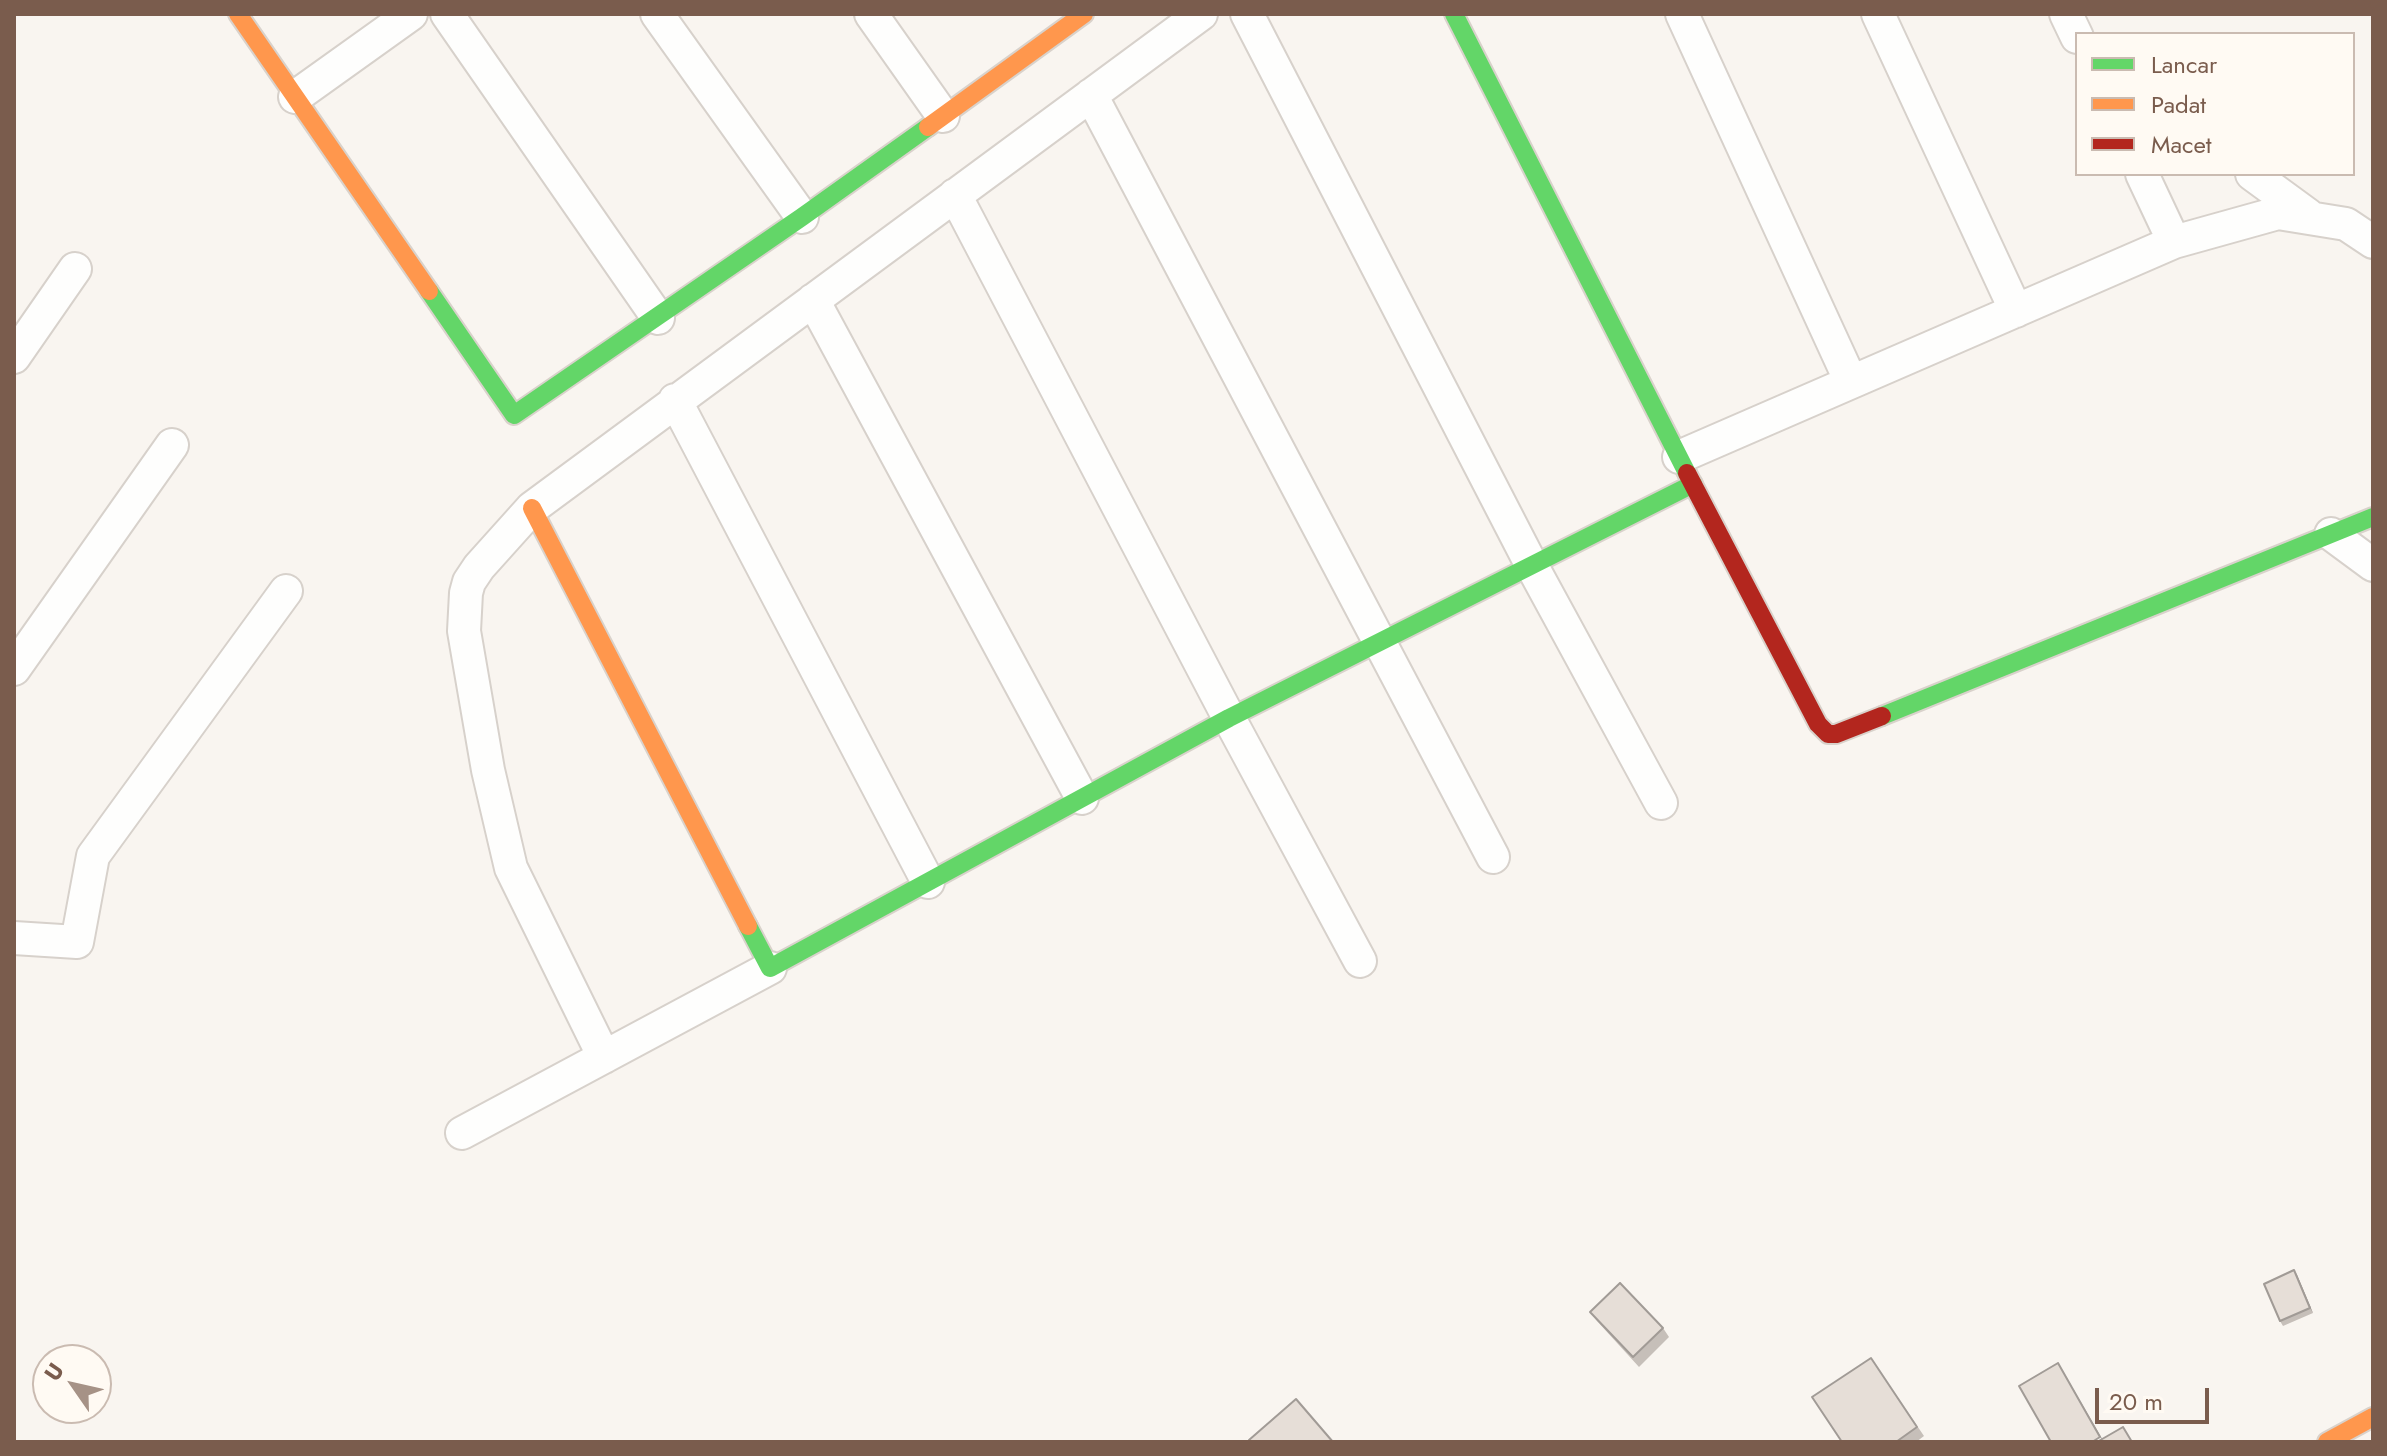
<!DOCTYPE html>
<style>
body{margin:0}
#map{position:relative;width:2387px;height:1456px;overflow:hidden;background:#f9f5f0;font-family:Jost,sans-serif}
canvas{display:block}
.frame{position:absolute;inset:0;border:16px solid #7a5c4d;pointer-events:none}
.legend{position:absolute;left:2075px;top:32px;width:280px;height:144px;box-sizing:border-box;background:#fffaf3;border:2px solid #cabbb1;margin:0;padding:10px 14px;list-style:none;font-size:24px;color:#7a5c4d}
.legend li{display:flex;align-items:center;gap:16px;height:40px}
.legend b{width:40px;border:2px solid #cabbb1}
.north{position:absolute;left:32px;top:1344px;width:80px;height:80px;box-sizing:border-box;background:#fffaf3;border:2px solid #cabbb1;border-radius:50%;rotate:304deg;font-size:22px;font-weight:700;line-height:32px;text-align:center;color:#7a5c4d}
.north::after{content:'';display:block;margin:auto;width:28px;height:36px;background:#a69286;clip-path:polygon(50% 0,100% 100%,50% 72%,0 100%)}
.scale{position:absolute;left:2095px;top:1388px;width:114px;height:36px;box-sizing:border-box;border:4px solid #7a5c4d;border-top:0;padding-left:10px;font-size:24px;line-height:28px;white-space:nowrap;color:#7a5c4d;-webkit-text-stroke:6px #fffaf3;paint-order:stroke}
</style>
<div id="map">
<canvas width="2387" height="1456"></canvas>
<div class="frame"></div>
<ul class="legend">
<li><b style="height:10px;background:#63d668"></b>Lancar</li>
<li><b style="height:10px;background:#ff974d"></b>Padat</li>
<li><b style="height:10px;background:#b3261e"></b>Macet</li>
</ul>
<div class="north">U</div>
<div class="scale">20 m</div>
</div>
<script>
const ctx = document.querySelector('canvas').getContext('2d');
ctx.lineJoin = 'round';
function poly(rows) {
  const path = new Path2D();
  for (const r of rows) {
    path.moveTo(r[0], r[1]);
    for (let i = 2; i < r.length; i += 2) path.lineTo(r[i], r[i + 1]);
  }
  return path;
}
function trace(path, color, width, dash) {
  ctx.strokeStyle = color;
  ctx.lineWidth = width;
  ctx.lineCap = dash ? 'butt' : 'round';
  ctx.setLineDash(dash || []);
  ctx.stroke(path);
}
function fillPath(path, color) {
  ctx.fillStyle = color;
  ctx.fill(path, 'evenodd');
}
const street = poly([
 [447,14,658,318],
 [657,14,802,217],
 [871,14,943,116],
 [1247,14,1532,566,1661,803],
 [1682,14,1851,382],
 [1878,14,2016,311],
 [2066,14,2077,37],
 [1091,95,1493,857],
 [295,97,411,14],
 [2142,174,2174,242],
 [2252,174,2308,215],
 [955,195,1229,718,1360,961],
 [813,300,1082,798],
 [14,357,75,269],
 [675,400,928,882],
 [1679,457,2174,242,2278,213,2346,224,2373,242],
 [2331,534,2373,565],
 [14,669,172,445],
 [14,938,77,942,93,856,286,591],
 [604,1057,511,868,488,770,464,631,466,593,469,582,479,567,532,508,1201,14],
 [462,1133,770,968]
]);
const fast = poly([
 [1454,14,1687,473],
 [429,291,514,415,802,217,928,127],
 [1882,716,2373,517],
 [748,926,770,968,1229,718,1693,484]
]);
const slow = poly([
 [238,14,429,291],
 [928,127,1084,14],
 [532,508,748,926],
 [2327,1442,2373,1417]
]);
const jam = poly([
 [1687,473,1818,724,1828,734,1836,734,1882,716]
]);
const wall = poly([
 [2294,1270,2297,1275,2313,1313,2283,1326,2280,1321],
 [1590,1312,1663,1328,1669,1337,1639,1367,1597,1321],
 [1871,1358,1924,1436,1916,1442,1842,1442]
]);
const shadedWall = poly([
 [2294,1270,2297,1275,2313,1313,2310,1308],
 [2058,1363,2064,1373,2104,1442,2100,1437]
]);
const building = poly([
 [2294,1270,2310,1308,2280,1321,2264,1284,2294,1270],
 [1620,1283,1663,1328,1633,1357,1590,1312,1620,1283],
 [1871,1358,1917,1427,1896,1442,1842,1442,1812,1397,1871,1358],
 [2058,1363,2100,1437,2092,1442,2051,1442,2019,1386,2058,1363],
 [1296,1399,1333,1442,1251,1442,1249,1440,1296,1399],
 [2123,1427,2132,1442,2097,1442,2123,1427]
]);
trace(street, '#d7d1cb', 36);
trace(fast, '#d9d2cb', 22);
trace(slow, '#d9d2cb', 22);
trace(jam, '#d9d2cb', 22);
trace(street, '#fefefd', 32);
trace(fast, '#63d668', 18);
trace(slow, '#ff974d', 18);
trace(jam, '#b3261e', 18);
fillPath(wall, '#c6bfb9');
fillPath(shadedWall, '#a19b96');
fillPath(building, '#e6ded7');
trace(building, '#a19b96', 2);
</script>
